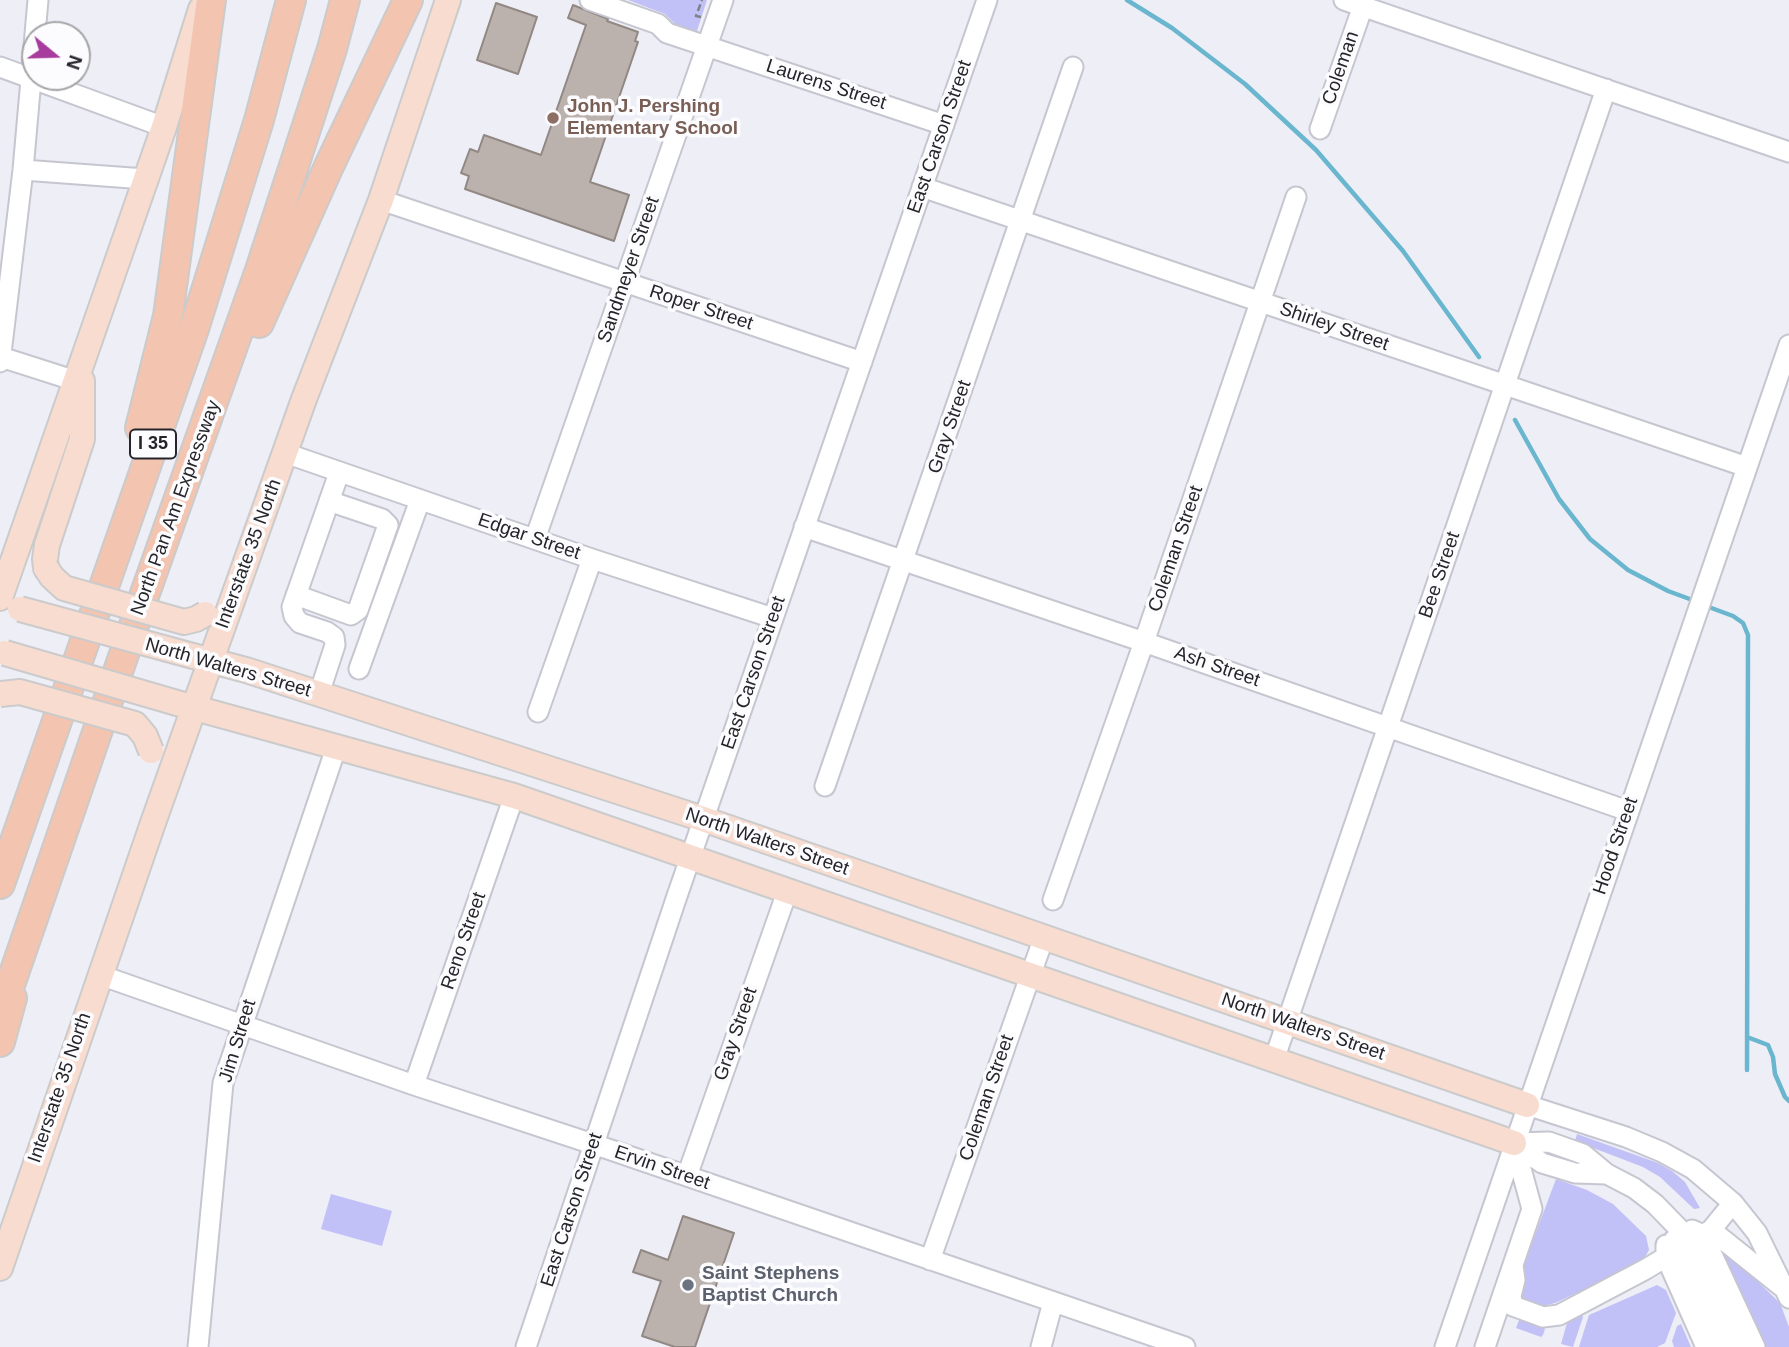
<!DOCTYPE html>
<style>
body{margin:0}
#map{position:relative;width:1789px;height:1347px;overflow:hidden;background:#eeeef7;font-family:Arial,sans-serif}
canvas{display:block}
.north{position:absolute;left:21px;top:21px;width:70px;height:70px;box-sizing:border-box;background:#fcfcfe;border:2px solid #a6a6a9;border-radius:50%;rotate:109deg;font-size:19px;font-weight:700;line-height:28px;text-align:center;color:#252529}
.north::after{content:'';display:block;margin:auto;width:24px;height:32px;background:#a73c9c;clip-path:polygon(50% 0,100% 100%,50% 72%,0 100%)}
</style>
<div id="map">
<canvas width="1789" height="1347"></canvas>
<div class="north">N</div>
</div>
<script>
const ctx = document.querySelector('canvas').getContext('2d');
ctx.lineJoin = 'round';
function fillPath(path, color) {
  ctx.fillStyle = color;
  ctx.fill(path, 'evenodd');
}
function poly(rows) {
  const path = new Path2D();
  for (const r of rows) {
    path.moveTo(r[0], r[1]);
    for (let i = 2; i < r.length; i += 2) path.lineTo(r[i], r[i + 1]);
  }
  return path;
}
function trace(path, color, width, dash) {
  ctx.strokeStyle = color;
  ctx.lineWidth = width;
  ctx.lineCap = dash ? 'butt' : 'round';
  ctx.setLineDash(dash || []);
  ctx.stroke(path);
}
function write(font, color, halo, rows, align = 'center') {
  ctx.font = font + ' Arial,sans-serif';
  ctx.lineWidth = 7;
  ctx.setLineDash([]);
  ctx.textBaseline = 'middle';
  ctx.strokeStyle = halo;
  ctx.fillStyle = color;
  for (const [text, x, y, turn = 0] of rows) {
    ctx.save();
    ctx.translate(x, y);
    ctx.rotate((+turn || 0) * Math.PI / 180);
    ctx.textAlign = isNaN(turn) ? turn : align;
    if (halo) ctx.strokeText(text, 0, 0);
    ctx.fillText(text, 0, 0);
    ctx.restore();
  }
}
const green = poly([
 [628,0,707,0,696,34,677,26,665,14],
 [1577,1134,1658,1163,1672,1171,1685,1182,1700,1208,1694,1209,1660,1177,1643,1167,1575,1141],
 [1556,1179,1587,1190,1613,1204,1646,1236,1649,1250,1643,1261,1639,1264,1555,1303,1543,1306,1517,1297,1520,1275],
 [331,1194,392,1211,382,1246,321,1229],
 [1719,1247,1723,1248,1780,1303,1789,1327,1789,1347,1760,1347],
 [1657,1285,1666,1290,1676,1313,1665,1343,1657,1347,1579,1347,1589,1315],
 [1581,1313,1583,1317,1573,1347,1561,1344,1567,1323],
 [1519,1320,1541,1326,1545,1329,1543,1335,1541,1337,1516,1328],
 [1681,1324,1691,1347,1674,1347,1672,1341,1677,1326]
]);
const stream = poly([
 [1127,0,1172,28,1245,84,1316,150,1403,251,1479,357],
 [1515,420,1559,499,1590,539,1628,570,1668,591,1695,601],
 [1706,606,1733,616,1743,623,1748,635,1747,1070],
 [1747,1037,1768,1045,1773,1057,1775,1074,1785,1097,1789,1101]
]);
const building = poly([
 [496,3,537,17,518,74,477,60,496,3],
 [573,5,608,19,607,21,638,32,635,41,638,42,590,182,629,195,614,241,465,189,469,176,461,173,470,149,478,152,484,135,541,155,586,25,568,18,573,5],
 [683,1216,734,1233,695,1347,675,1347,642,1336,661,1281,633,1272,641,1250,668,1260,683,1216]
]);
const path = poly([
 [701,17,696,16,702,0]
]);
const minor = poly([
 [590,0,658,24,667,33,944,125],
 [1344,0,1789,152],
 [0,67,164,127],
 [1320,129,1363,6],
 [23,170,145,179],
 [922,187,1747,467],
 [381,200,862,362],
 [1,357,76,381],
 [0,362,23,170,38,0],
 [285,453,592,559,773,618],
 [804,527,1144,642,1628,811],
 [535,539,723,0],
 [296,595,351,615,358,610,388,525,382,519,329,501],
 [359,669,420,500],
 [319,694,335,645,334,637,327,632,300,623,294,616,292,607,339,473],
 [538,712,592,559],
 [825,786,1073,67],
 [1053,900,1144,642,1296,197],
 [100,975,414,1085,614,1151,1185,1347],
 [1274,1060,1606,89],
 [414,1085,514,796],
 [1527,1105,1626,1137,1662,1152,1693,1169,1733,1203,1757,1233,1789,1298],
 [1514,1143,1549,1142,1583,1154,1607,1174,1634,1188,1655,1204,1692,1242,1740,1347],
 [1514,1143,1542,1163,1575,1173,1607,1174],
 [687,1176,787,892],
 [1692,1230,1703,1235,1755,1347],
 [1711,1230,1781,1286],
 [1674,1240,1723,1347],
 [1666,1245,1666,1257,1706,1347],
 [930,1260,1044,937],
 [1513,1265,1515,1280,1511,1296,1513,1306,1543,1317,1559,1315,1646,1269,1711,1230,1733,1203],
 [198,1347,223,1083,336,748],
 [526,1347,677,896,987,0],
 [1041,1347,1053,1302],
 [1445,1347,1789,345],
 [1485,1347,1532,1209,1514,1143]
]);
const major = poly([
 [46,568,45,559,47,545,82,439,82,381],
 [0,598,164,127,201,9],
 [193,656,246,670,703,819,1527,1105],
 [177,703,514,796,1514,1143],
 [0,1268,154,820,304,399,381,200,448,0]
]);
const highway = poly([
 [259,323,329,166,408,0],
 [140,428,168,316,211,0],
 [0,884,194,329,259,120,291,0],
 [0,1014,143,599,260,270,332,49,345,0],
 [0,1042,12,998]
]);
const majorBridge = poly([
 [46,568,52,577,64,588,184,622,196,619,205,614],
 [20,609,193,656],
 [5,653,177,703],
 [0,694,20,692,135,724,145,736,151,751]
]);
const markers = [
 [553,118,7,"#8d6e63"],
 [688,1285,7,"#6b7280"]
];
const shields = [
 [153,444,46]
];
const shieldNames = [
 ["I 35",153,444]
];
const streetNames = [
 ["Coleman",1341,68,-71],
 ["Laurens Street",826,85,18],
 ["East Carson Street",940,137,-71],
 ["Sandmeyer Street",629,270,-71],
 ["Roper Street",701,308,18],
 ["Shirley Street",1334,327,19],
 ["Gray Street",950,427,-71],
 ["North Pan Am Expressway",176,508,-70],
 ["Edgar Street",529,537,19],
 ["Coleman Street",1176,549,-71],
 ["Interstate 35 North",249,554,-70],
 ["Bee Street",1440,575,-71],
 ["Ash Street",1217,667,19],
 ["North Walters Street",228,668,16],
 ["East Carson Street",754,673,-71],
 ["North Walters Street",767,842,19],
 ["Hood Street",1616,846,-71],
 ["Reno Street",464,941,-71],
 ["North Walters Street",1303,1027,19],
 ["Gray Street",736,1034,-71],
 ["Jim Street",238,1041,-73],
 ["Interstate 35 North",60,1088,-71],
 ["Coleman Street",987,1098,-71],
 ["Ervin Street",662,1168,19],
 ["East Carson Street",572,1210,-72]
];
const educationNames = [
 ["John J. Pershing",567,107],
 ["Elementary School",567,129]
];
const worshipNames = [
 ["Saint Stephens",702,1274],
 ["Baptist Church",702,1296]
];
fillPath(green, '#c1c0f7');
trace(stream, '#69b6ce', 4.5);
fillPath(building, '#bcb2ad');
trace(building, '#918883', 2);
trace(minor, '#c6c6d0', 23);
trace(major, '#cbcbcc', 28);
trace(highway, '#cbcbcc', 32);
trace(path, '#818187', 2.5, [7, 3.5]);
trace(minor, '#fff', 19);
trace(major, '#f8dccf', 24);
trace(highway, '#f3c4af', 28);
trace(majorBridge, '#cbcbcc', 28, []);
trace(majorBridge, '#f8dccf', 24);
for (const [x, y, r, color] of markers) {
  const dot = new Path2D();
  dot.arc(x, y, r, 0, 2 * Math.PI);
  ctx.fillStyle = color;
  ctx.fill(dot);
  trace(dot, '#fcfcfe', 2.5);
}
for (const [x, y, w] of shields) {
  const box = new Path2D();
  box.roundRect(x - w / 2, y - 14.5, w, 29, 5);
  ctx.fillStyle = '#fcfcfe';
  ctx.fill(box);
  trace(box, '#252529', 2);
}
write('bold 18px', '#252529', null, shieldNames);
write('19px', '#252529', '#fcfcfe', streetNames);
write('bold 19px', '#785e54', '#fcfcfe', educationNames, 'left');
write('bold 19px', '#5b616d', '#fcfcfe', worshipNames, 'left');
</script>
